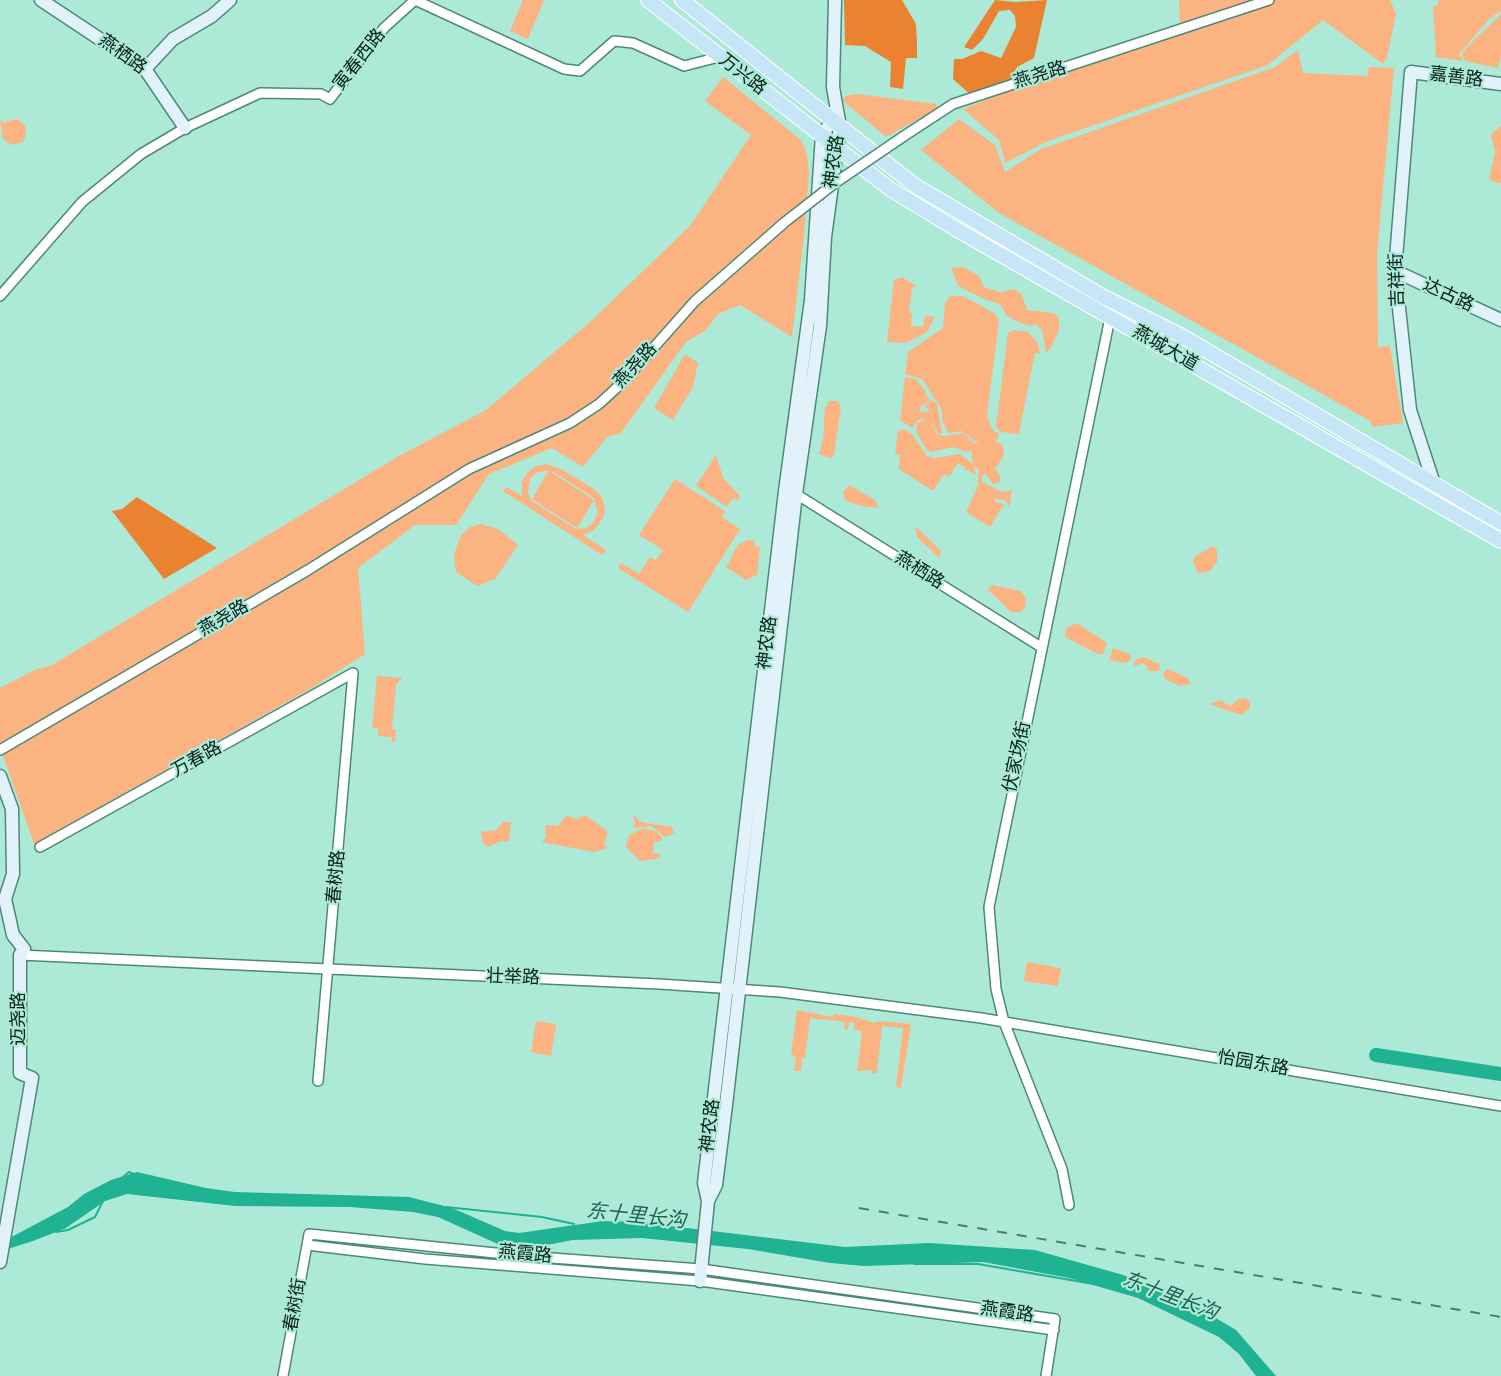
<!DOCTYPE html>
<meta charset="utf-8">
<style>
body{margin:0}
canvas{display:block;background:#ace9d7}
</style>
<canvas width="1501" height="1376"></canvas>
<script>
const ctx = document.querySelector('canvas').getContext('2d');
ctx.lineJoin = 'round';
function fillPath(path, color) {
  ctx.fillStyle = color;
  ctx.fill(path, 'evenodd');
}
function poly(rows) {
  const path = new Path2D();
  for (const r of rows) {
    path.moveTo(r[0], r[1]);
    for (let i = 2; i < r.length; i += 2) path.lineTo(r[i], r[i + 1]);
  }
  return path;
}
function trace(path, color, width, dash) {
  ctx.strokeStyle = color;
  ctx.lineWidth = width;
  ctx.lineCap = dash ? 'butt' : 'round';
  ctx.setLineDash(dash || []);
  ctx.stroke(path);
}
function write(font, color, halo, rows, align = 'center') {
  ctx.font = font + ' "Titillium Web","Noto Sans SC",sans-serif';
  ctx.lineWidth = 4.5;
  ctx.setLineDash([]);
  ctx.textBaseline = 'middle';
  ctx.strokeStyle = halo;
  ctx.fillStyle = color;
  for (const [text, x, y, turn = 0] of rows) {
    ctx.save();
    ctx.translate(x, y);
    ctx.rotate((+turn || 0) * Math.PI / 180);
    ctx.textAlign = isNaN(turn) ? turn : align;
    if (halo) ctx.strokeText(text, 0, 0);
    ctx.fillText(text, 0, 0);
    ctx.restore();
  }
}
const green = poly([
 [523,0,544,0,528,39,510,31],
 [1179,0,1390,0,1396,14,1387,58,1383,64,1323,20,1268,65,1048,141,1005,163,999,140,963,109,1180,25],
 [1439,0,1501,0,1501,11,1490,18,1459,54,1463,61,1436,57,1433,6,1437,6],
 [1501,14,1501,56,1498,68,1465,61,1462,54,1466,48],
 [1298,50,1303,73,1368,76,1369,67,1394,68,1377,253,1378,347,1390,346,1403,423,1373,427,1370,421,1310,387,999,213,921,150,959,119,995,145,1005,172,1041,149,1275,67],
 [723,77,801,140,807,154,809,174,804,235,792,337,740,305,718,314,705,331,686,342,620,434,608,436,583,467,552,448,489,474,456,525,415,525,358,568,365,654,310,689,34,844,0,747,0,688,35,670,52,665,399,456,486,410,590,322,690,226,751,135,705,101],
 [857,94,936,104,937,109,886,137,843,101,846,96],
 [16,119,25,125,26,136,22,142,12,145,3,139,0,120,4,123],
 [1501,126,1501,183,1497,183,1489,179,1495,153,1491,134],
 [963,267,979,276,984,287,1000,292,1014,289,1022,295,1027,310,1053,313,1059,318,1059,329,1051,348,1046,353,1042,330,1036,324,1029,326,1014,320,1006,315,1000,304,986,300,958,286,951,268],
 [902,277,916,286,912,288,909,313,912,313,911,326,923,327,925,316,935,317,926,333,905,343,887,342,894,280],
 [950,296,963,296,994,313,999,320,987,416,993,430,999,434,997,440,992,438,1003,446,1004,455,995,469,1000,475,1000,482,993,484,985,474,982,475,982,482,1002,492,1012,490,1009,507,1005,500,995,499,995,502,1004,504,990,527,966,512,978,486,979,469,974,466,976,475,967,470,964,471,966,468,958,463,949,477,944,474,933,491,899,469,900,455,895,454,898,431,903,429,912,434,927,456,933,458,960,454,973,464,971,450,967,452,953,447,931,452,926,449,916,431,917,423,928,418,918,420,912,428,900,420,905,377,916,379,926,392,925,393,930,401,919,408,921,412,930,412,925,406,932,400,937,404,942,433,939,434,929,420,937,434,944,436,964,433,974,444,979,440,975,441,962,431,948,433,942,420,942,410,922,379,905,374,908,352,943,328,945,303],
 [1014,330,1028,332,1038,343,1040,353,1035,353,1019,433,1017,434,1001,432,996,426,1008,333],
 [685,354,698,363,693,387,673,420,654,408],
 [829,401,837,401,841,407,834,455,830,458,819,454,823,439,825,409],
 [716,455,723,478,740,496,737,501,733,498,727,507,696,486],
 [546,464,561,469,594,489,602,497,605,508,603,518,594,530,583,535,606,550,602,555,503,491,506,487,522,496,522,482,527,473,536,466],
 [549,470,532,499,577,528,594,500,550,471,554,472,594,498,598,513,592,524,584,529,574,528,531,500,528,492,530,479,536,473],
 [675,479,725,511,722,517,740,529,688,612,618,568,621,563,639,574,650,557,656,560,663,550,639,535],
 [849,485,875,500,879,508,861,506,846,501,843,492],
 [481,524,498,529,518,545,495,579,477,586,456,572,454,554,461,535,470,527],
 [915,526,941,551,940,558,917,537],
 [748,540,755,541,754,546,760,547,757,575,746,580,726,567,738,545],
 [1213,546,1217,550,1217,562,1210,571,1198,573,1193,562,1194,557],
 [992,585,1020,591,1026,598,1025,607,1021,612,1011,612,988,590],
 [1077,623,1107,643,1103,654,1098,654,1065,637,1066,628],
 [1113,648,1130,654,1131,660,1125,663,1109,660],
 [1143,657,1160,664,1159,671,1149,671,1144,663,1134,666,1135,660],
 [1168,669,1187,678,1191,684,1180,686,1164,678,1163,673],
 [377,676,403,678,396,684,392,729,396,730,395,742,392,742,392,737,378,736,378,728,372,728],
 [1245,698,1250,702,1250,708,1241,715,1210,704,1220,700,1230,706,1239,699],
 [632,814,641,822,672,827,674,833,665,837,651,826,633,828,635,822],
 [585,815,606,830,608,832,604,844,607,848,594,852,542,842,546,837,545,825,558,826,566,816,578,819],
 [503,822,511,822,509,841,501,841,488,847,483,843,481,832,496,830],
 [644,828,657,832,662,838,661,841,654,842,653,853,660,854,659,858,640,861,626,847,629,835],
 [1027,962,1061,968,1058,986,1024,981],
 [797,1010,833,1017,834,1014,857,1017,874,1023,880,1021,911,1024,901,1088,896,1087,903,1028,882,1026,877,1073,872,1073,872,1070,857,1071,862,1031,854,1030,855,1023,849,1022,848,1030,844,1029,845,1022,810,1018,805,1058,802,1058,801,1071,794,1071,796,1061,794,1055,791,1055],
 [536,1021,556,1024,551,1056,531,1052]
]);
const forest = poly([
 [844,0,902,0,916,24,917,42,917,58,906,58,903,89,890,87,891,62,865,46,845,45],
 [995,0,1015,2,1047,0,1034,58,1017,67,1010,87,974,98,953,79,954,59,962,59,981,51,1001,58,1016,27,1015,16,1010,10,999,11,983,39,972,50,964,47],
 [137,497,217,548,164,579,112,511,122,509]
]);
const water = poly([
 [137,1172,206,1188,235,1192,409,1197,452,1208,505,1231,519,1233,603,1221,637,1222,845,1247,929,1243,1035,1250,1123,1275,1199,1308,1236,1330,1276,1376,1256,1376,1239,1354,1219,1337,1138,1298,1069,1278,983,1262,864,1266,830,1263,748,1249,642,1238,573,1240,526,1249,500,1245,438,1217,413,1212,350,1207,235,1206,127,1194,105,1201,66,1228,33,1241,8,1249,2,1242,68,1207,84,1194,111,1180]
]);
const stream = poly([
 [123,1177,129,1172,134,1174],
 [446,1207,542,1217,574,1224],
 [56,1232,68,1230,95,1217,103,1201],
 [914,1264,978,1264,1105,1286]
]);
const river = poly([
 [1376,1055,1501,1074]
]);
const street = poly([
 [904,136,953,104,1269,0],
 [0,296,82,202,141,154,185,128,260,93,321,94,330,99,384,28,415,0,564,69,580,71,614,41,633,43,684,66,719,57],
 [796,494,1041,647],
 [0,750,308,570,469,469,570,423,599,404,624,381,695,301,785,222],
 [40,847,353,673],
 [20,955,659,984,780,992,981,1018,1501,1106],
 [318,1081,353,673],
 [1069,1205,1062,1169,1004,1022,996,989,989,907,1111,313],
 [307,1245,425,1259,700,1281,1054,1330],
 [283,1376,309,1234,525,1256,701,1269,1055,1319,1046,1376]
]);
const secondary = poly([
 [41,0,145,69,185,128],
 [145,69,173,39,212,16,230,0],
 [1395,271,1501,320],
 [1434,484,1410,410,1395,271,1411,72,1501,84],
 [0,776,12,809,13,874,5,899,13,935,24,949,20,955,20,1073,32,1078,0,1262],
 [708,1201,704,1183,785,491,811,300,822,135,832,121,833,112],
 [700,1281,708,1201,716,1185,726,1105,796,494,820,326,825,237,840,127,833,87,835,0]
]);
const primary = poly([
 [648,0,890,189,954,228,1501,541],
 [682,0,914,185,1102,296,1180,335,1501,523]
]);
const rail = poly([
 [859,1208,1501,1317]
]);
const streetBridge = poly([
 [785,222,835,183,904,136]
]);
const streetNames = [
 ["燕栖路",122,55,36],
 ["寅春西路",360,60,-52],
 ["万兴路",742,75,38],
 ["燕尧路",1040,76,-17],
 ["嘉善路",1456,78,7],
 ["神农路",835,162,-82],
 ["吉祥街",1398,280,-92],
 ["达古路",1448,296,25],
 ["燕城大道",1165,349,30],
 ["燕尧路",636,366,-47],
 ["燕栖路",919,571,32],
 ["燕尧路",224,619,-30],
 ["神农路",768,643,-83],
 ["伏家场街",1018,757,-78],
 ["万春路",197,760,-29],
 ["春树路",337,877,-85],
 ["壮举路",513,978,2],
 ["迈尧路",20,1019,-90],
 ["怡园东路",1253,1064,10],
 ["神农路",711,1126,-83],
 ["燕霞路",525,1255,5],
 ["春树街",296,1305,-80],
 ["燕霞路",1007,1313,8]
];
const waterNames = [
 ["东十里长沟",636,1217,6],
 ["东十里长沟",1170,1297,21]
];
fillPath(green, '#fcb382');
fillPath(forest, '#eb8232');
fillPath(water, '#1fb394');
trace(stream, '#1fb394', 2);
trace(river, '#1fb394', 14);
trace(street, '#4e8978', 12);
trace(secondary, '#4e8978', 15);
trace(primary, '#fff', 16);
trace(street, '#fff', 9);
trace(secondary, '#e2f2fa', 12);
trace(primary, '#c6e5f6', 14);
trace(rail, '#517a6e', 2, [10, 10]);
trace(streetBridge, '#4e8978', 12, []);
trace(streetBridge, '#fff', 9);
write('18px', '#071f19', '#ace9d7', streetNames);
write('italic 20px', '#1c6352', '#ace9d7', waterNames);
</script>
